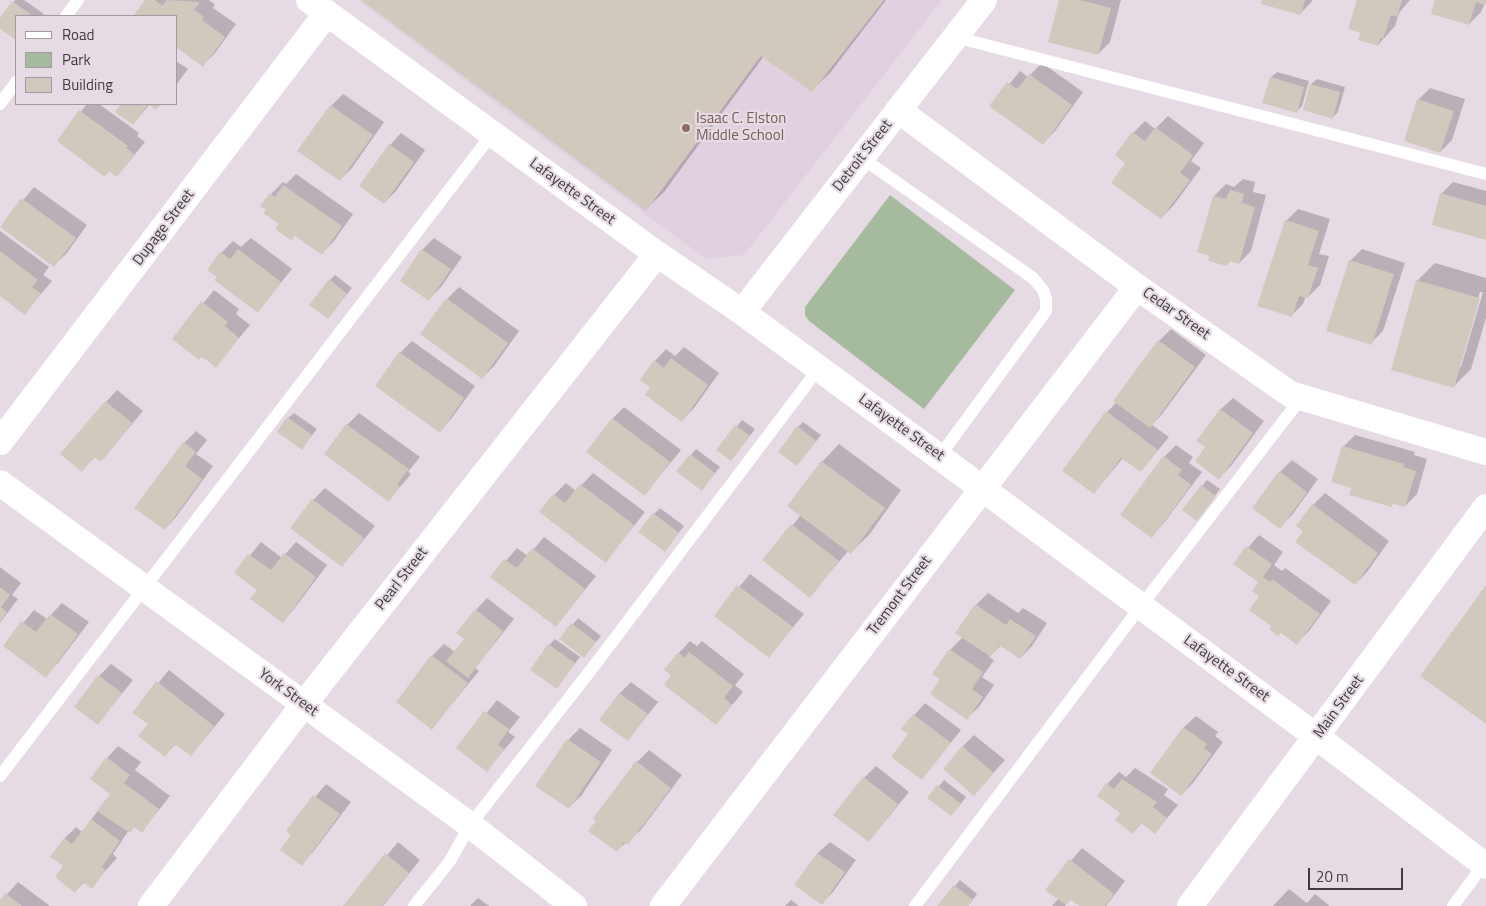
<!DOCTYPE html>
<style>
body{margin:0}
#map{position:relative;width:1486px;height:906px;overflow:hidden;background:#e6dbe5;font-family:"Titillium Web",sans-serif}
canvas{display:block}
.legend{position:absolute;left:15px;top:15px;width:162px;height:90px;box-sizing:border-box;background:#e6dbe5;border:1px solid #a39ba3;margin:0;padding:6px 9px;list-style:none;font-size:15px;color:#3f3b3f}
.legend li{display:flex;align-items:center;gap:10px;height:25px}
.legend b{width:25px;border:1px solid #a39ba3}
.scale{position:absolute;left:1308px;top:868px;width:95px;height:22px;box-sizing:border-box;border:2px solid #3f3b3f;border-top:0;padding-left:6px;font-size:15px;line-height:18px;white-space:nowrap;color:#3f3b3f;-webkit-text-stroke:4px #e6dbe5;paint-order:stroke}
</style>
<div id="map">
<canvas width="1486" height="906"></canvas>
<ul class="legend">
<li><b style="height:6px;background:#fff"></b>Road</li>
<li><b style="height:14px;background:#a6bb9e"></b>Park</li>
<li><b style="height:14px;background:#d2c9be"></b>Building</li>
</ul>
<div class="scale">20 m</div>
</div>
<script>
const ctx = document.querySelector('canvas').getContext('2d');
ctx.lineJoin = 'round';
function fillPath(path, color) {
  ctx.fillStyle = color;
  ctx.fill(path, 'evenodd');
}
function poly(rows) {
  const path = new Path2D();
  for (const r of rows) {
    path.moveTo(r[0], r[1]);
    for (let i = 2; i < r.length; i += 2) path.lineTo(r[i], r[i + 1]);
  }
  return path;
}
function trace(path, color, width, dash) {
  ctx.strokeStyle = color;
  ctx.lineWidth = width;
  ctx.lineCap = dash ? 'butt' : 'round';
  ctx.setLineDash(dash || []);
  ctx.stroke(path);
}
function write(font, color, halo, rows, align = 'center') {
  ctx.font = font + ' "Titillium Web",sans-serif';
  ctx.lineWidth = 4.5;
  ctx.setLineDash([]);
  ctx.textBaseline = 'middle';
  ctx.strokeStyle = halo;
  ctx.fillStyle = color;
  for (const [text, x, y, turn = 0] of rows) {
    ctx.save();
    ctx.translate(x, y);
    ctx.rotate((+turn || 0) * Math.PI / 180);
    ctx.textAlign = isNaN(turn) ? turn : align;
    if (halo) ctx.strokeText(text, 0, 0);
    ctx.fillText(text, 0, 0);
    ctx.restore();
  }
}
const built = poly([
 [357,0,942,0,744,255,706,259]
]);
const green = poly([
 [890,195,1015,290,924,409,809,321,805,315,805,307]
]);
const shadow = poly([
 [15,0,24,0,44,14,43,16,16,16,16,39,0,28,0,20],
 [147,0,209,0,215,5,213,8,236,24,215,53,203,65,176,16,135,15],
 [363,0,886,0,830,73,812,90,764,56,664,192,646,209],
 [1060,0,1121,0,1110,42,1098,54],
 [1264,0,1313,0,1301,13],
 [1358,0,1410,0,1399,13,1395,26,1378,45],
 [1436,0,1486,0,1486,1,1481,12,1469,24],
 [176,61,188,69,176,85],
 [1042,63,1083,92,1055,131,1043,143,991,106,1020,71,1028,77],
 [1277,72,1309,81,1302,106,1296,112,1271,77],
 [1317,79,1345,87,1338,112,1333,117,1311,84],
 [1430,88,1465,99,1452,140,1440,152,1418,100],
 [343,94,384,122,352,168,340,180,331,106],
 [87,104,99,104,139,133,137,136,145,142,117,176,110,170,105,175,58,140],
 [120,104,161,104,156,109,150,104,133,124],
 [1168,116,1204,143,1191,161,1201,168,1173,206,1161,218,1127,163,1133,133,1145,121,1155,129],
 [401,133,425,150,396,191,384,203,390,145],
 [296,174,353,214,334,241,322,253,281,224,267,210,271,194,283,182,286,184],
 [1243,179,1255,182,1253,192,1266,195,1251,251,1239,263,1230,261,1226,265,1214,196,1226,184,1234,187],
 [1453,182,1486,191,1486,238,1441,194],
 [34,187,87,225,66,254,54,265,2,226],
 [1298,209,1330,219,1319,254,1329,256,1320,285,1308,297,1306,296,1303,304,1291,316,1286,221],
 [0,231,49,267,43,275,52,281,25,313,0,294],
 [251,238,292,269,258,311,218,277,221,253,233,241,241,247],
 [434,238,462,257,441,287,429,299,422,250],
 [1362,249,1405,263,1383,331,1371,343,1350,261],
 [1435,263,1486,278,1486,318,1471,369,1454,386,1417,281],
 [1480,292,1483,292,1461,367,1459,367],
 [335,275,352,288,333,312,330,280],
 [459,287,519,331,494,366,482,378,422,334,447,299],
 [214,290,239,309,236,314,250,325,216,366,174,339],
 [1171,329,1206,355,1162,414,1152,425,1169,437,1141,471,1123,458,1094,493,1107,412,1117,402,1159,341],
 [412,341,475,386,451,419,440,431,377,386,400,353],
 [684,347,719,373,694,408,682,420,652,387,655,361,666,349,675,356],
 [117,390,143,411,101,461,96,456,82,470,106,402],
 [1233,398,1264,421,1231,466,1219,478,1207,447,1198,441,1221,409],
 [624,407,681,450,645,494,613,418],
 [294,413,317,429,302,448,288,418],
 [359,413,420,457,408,472,411,474,389,500,347,425],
 [742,420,755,429,736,454,718,450],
 [803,422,821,435,802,459,798,427],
 [196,431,207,440,196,454,213,466,176,517,165,529,184,443],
 [1355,435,1415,452,1414,455,1427,459,1417,494,1405,506,1353,487,1343,447],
 [839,444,901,490,869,535,851,552,849,550,810,596,764,560,801,515,822,462],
 [1176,445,1193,457,1189,463,1202,472,1163,524,1151,536,1122,515,1164,457],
 [696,449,720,467,702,489,691,455],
 [1292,460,1318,479,1292,515,1280,527,1254,507,1280,472],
 [593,473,645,512,606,561,554,495,566,483,576,491],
 [1207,480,1220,489,1197,519,1202,486],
 [325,488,375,526,342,566,313,500],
 [1325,493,1389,541,1367,572,1355,584,1305,531,1313,505],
 [660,508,684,526,670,544,654,514],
 [1259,535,1283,552,1274,565,1282,571,1285,568,1331,601,1309,631,1297,643,1273,625,1261,596,1259,582,1234,564],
 [544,537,596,576,556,626,492,577,517,548,528,556],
 [261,542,282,558,296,542,327,565,294,609,283,621,258,590,236,572],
 [0,567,21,583,12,595,18,599,0,623],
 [750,574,804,614,769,656,715,616],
 [988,593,1018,613,1023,608,1047,623,1032,646,1020,658,1001,645,989,657,994,660,982,677,994,685,979,707,967,718,942,679,934,673,950,650,963,637,976,605],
 [487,598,514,619,475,668,479,671,432,728,432,656,444,644,455,652,465,638,476,610],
 [62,603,89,622,57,664,45,676,4,646,34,610,47,619],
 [578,618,601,636,584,656,561,639],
 [555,639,580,657,557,687,549,645],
 [690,641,697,646,702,641,744,674,735,685,743,692,716,724,673,675,679,653],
 [111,664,133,680,98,723,76,707,99,676],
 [169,670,225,714,191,755,176,744,165,755,150,724,134,712],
 [631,682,658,702,628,740,619,694],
 [497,700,520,717,508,732,515,737,487,770,458,748],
 [925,703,961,730,922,778,910,733,903,728],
 [1196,716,1218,732,1215,736,1223,742,1193,783,1181,795,1151,773,1184,727],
 [580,728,612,750,581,796,569,807,537,785,568,740],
 [974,735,1005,760,974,794,962,747],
 [118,746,141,762,135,770,170,796,142,831,135,826,129,830,113,854,117,858,91,887,85,882,75,891,65,866,64,839,76,827,82,832,111,793,107,758],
 [649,750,682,775,640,831,617,850,598,821,637,762],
 [876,766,909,792,869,841,864,778],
 [1135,768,1168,789,1164,795,1178,805,1155,833,1142,823,1133,832,1107,784,1119,772,1126,777],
 [944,780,966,797,957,809,929,798],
 [326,784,351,802,313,852,301,864,293,834,288,830],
 [398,842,420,860,383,906,345,906],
 [830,842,856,860,833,892,822,903,796,885,818,853],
 [1082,848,1125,881,1106,906,1081,906,1071,899,1065,906,1052,906,1059,898,1047,889],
 [960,880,977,894,968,906,939,906],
 [18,882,50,906,0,906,0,902],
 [1289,889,1307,903,1315,894,1330,906,1273,906],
 [478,898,489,906,470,906],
 [791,900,799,906,785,906]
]);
const building = poly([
 [145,0,155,0,162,6,167,0,200,2,194,10,204,17,202,20,225,37,203,67,176,47,176,16,133,16],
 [361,0,884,0,812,92,761,56,646,211],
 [1059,0,1080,0,1111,8,1098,55,1048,42],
 [1262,0,1305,0,1301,15,1261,4],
 [1357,0,1402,0,1397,17,1391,15,1383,39,1380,38,1378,46,1358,40,1361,33,1348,29],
 [1435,0,1486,0,1484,5,1476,2,1469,25,1431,14],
 [12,1,33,16,16,16,16,40,0,29,0,18],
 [1029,74,1072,105,1043,145,989,106,1007,82,1017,89],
 [1270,77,1304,87,1297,113,1262,103],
 [1310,84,1340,92,1333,119,1303,110],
 [1417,99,1454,111,1440,153,1404,141],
 [118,104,161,104,156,110,148,104,133,125,115,112,120,105],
 [330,105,373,135,340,181,297,151],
 [79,110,128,146,126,148,134,154,117,177,109,171,105,177,57,141],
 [1155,127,1193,155,1180,173,1190,180,1161,219,1111,183,1125,163,1115,155,1132,132,1145,141],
 [389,144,414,162,384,204,359,186],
 [283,185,342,226,322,255,295,236,292,241,275,229,279,224,263,213,266,210,260,206,270,193,275,197],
 [1230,190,1244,194,1242,203,1255,207,1239,264,1228,261,1227,266,1208,261,1209,256,1197,252,1213,196,1226,199],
 [1440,193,1486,206,1486,240,1432,225],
 [21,198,76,238,54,267,0,227],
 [1285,220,1319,231,1308,265,1318,268,1308,298,1299,296,1292,317,1257,306],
 [238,249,281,282,258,313,214,280,217,277,207,270,220,252,230,259],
 [421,249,451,269,429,301,400,281],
 [0,251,38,280,32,287,41,293,25,315,0,296],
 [1349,260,1394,274,1372,345,1326,331],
 [329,279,347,294,328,319,309,305],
 [1416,280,1480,298,1454,388,1391,370],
 [446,298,508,343,482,379,420,334],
 [201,301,228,322,225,326,239,338,216,368,202,356,199,360,172,339],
 [1158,340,1195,367,1150,428,1113,401],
 [399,352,464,398,440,433,375,386],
 [671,358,708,385,682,422,645,395,650,387,640,380,654,360,664,368],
 [105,401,132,423,101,462,94,457,82,472,60,454],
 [1220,409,1253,433,1219,480,1195,461,1205,447,1196,441],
 [1106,411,1158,450,1141,472,1121,458,1094,494,1062,471],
 [287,417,312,435,302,450,277,432],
 [612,418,670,462,645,496,586,452],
 [346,424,409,469,397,484,400,486,389,502,324,454],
 [735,425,750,436,731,461,716,450],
 [797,426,816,441,797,466,778,452],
 [183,442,196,452,185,466,202,479,165,530,134,508],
 [1342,446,1404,464,1403,467,1416,471,1405,507,1393,504,1392,507,1349,495,1351,488,1331,482],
 [690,454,715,473,702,491,676,471],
 [1163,456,1182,470,1178,475,1191,485,1152,538,1120,515],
 [821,461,885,508,851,554,787,506],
 [1279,471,1307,492,1280,529,1252,508],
 [580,484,634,525,606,563,539,512,553,494,565,503],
 [1201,485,1216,496,1197,521,1182,510],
 [312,499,364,538,342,567,290,528],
 [1312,504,1378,553,1355,585,1295,542,1303,531,1296,526],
 [653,513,679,533,665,552,638,532],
 [791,524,839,561,810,598,762,560],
 [1246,546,1272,564,1263,577,1270,582,1272,579,1320,614,1297,645,1281,633,1278,636,1269,629,1271,626,1249,610,1259,596,1252,591,1258,582,1233,564],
 [532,548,585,589,556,627,490,577,504,559,517,568],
 [284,553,316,577,283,623,250,599,257,590,234,573,248,554,271,570],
 [737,585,793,627,769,658,714,616],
 [1486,585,1486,724,1420,676],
 [0,587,10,595,1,607,7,612,0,622],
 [975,604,1006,625,1010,619,1036,636,1020,659,999,645,991,657,955,633],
 [475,609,503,631,468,678,446,661,464,639,456,633],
 [50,614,78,634,46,678,3,646,21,621,36,632],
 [571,623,596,642,584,658,559,639],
 [548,644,575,663,557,689,530,670],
 [949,649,983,672,972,689,983,697,967,720,930,694,940,679,932,674],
 [678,652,685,658,689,652,733,686,724,698,732,705,716,725,664,685,671,675,664,670],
 [431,655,468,683,432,730,396,702],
 [98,675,122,693,98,725,74,707],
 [156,681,214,726,191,756,175,744,165,757,138,736,148,724,132,713],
 [619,693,648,714,628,741,599,720],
 [484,711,509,729,498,745,504,749,487,772,456,748],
 [913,714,951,743,922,780,891,757,908,734,901,729],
 [1183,727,1207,744,1204,748,1212,754,1181,796,1150,773],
 [567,739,601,762,569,809,535,786],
 [962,746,994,773,974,796,943,769],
 [106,757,130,775,124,783,159,809,142,833,134,827,130,833,97,811,110,794,90,779],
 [636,761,671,788,628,845,624,842,617,852,588,831,596,821,593,818],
 [863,777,898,804,869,842,833,815],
 [1122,779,1157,802,1153,807,1167,818,1155,834,1141,823,1133,834,1115,820,1120,813,1097,796,1106,783,1114,789],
 [937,785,961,804,951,816,927,798],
 [313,795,340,814,302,866,280,850,291,835,286,831],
 [91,819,120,841,102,867,106,870,92,889,83,882,75,893,55,877,63,866,50,857,64,838,72,844],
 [385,853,409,873,382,906,343,906],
 [817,853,845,872,822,905,794,885],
 [1069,859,1114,894,1105,906,1079,906,1071,900,1066,905,1045,890],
 [954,885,973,900,968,906,937,906],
 [5,893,22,906,0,906,0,900]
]);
const service = poly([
 [66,16,78,0],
 [955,37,1486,174],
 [0,104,16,82],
 [862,158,1033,278,1043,290,1046,299,1046,311,939,457],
 [0,776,492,134],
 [414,906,450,861,470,825,594,666,819,368],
 [915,906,1141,606,1302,397],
 [1453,906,1484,864]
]);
const minor = poly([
 [309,0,657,254,742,312,983,489,1317,737,1486,866],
 [898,110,1137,287,1290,394,1486,452],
 [742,312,984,0],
 [0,442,327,13],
 [0,483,470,825,574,906],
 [151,906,304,704,657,254],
 [663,906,1137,287],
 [1190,906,1486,507]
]);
const markers = [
 [686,128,5,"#8d6e63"]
];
const educationNames = [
 ["Isaac C. Elston",696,119],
 ["Middle School",696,136]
];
const streetNames = [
 ["Detroit Street",863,156,-52],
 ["Lafayette Street",572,192,36],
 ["Dupage Street",164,228,-53],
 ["Cedar Street",1176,314,35],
 ["Lafayette Street",901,428,36],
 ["Pearl Street",402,579,-52],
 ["Tremont Street",900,596,-53],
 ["Lafayette Street",1226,669,36],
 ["York Street",288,693,36],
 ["Main Street",1339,707,-54]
];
fillPath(built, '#e1d0e0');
fillPath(green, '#a6bb9e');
fillPath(shadow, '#0003');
fillPath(building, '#d2c9be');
trace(service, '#fff', 12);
trace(minor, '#fff', 26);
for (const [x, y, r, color] of markers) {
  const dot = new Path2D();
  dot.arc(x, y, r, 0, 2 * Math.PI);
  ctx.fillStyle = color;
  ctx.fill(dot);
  trace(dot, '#e6dbe5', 2);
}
write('15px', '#785e54', '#e6dbe5', educationNames, 'left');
write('15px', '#3f3b3f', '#e6dbe5', streetNames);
</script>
